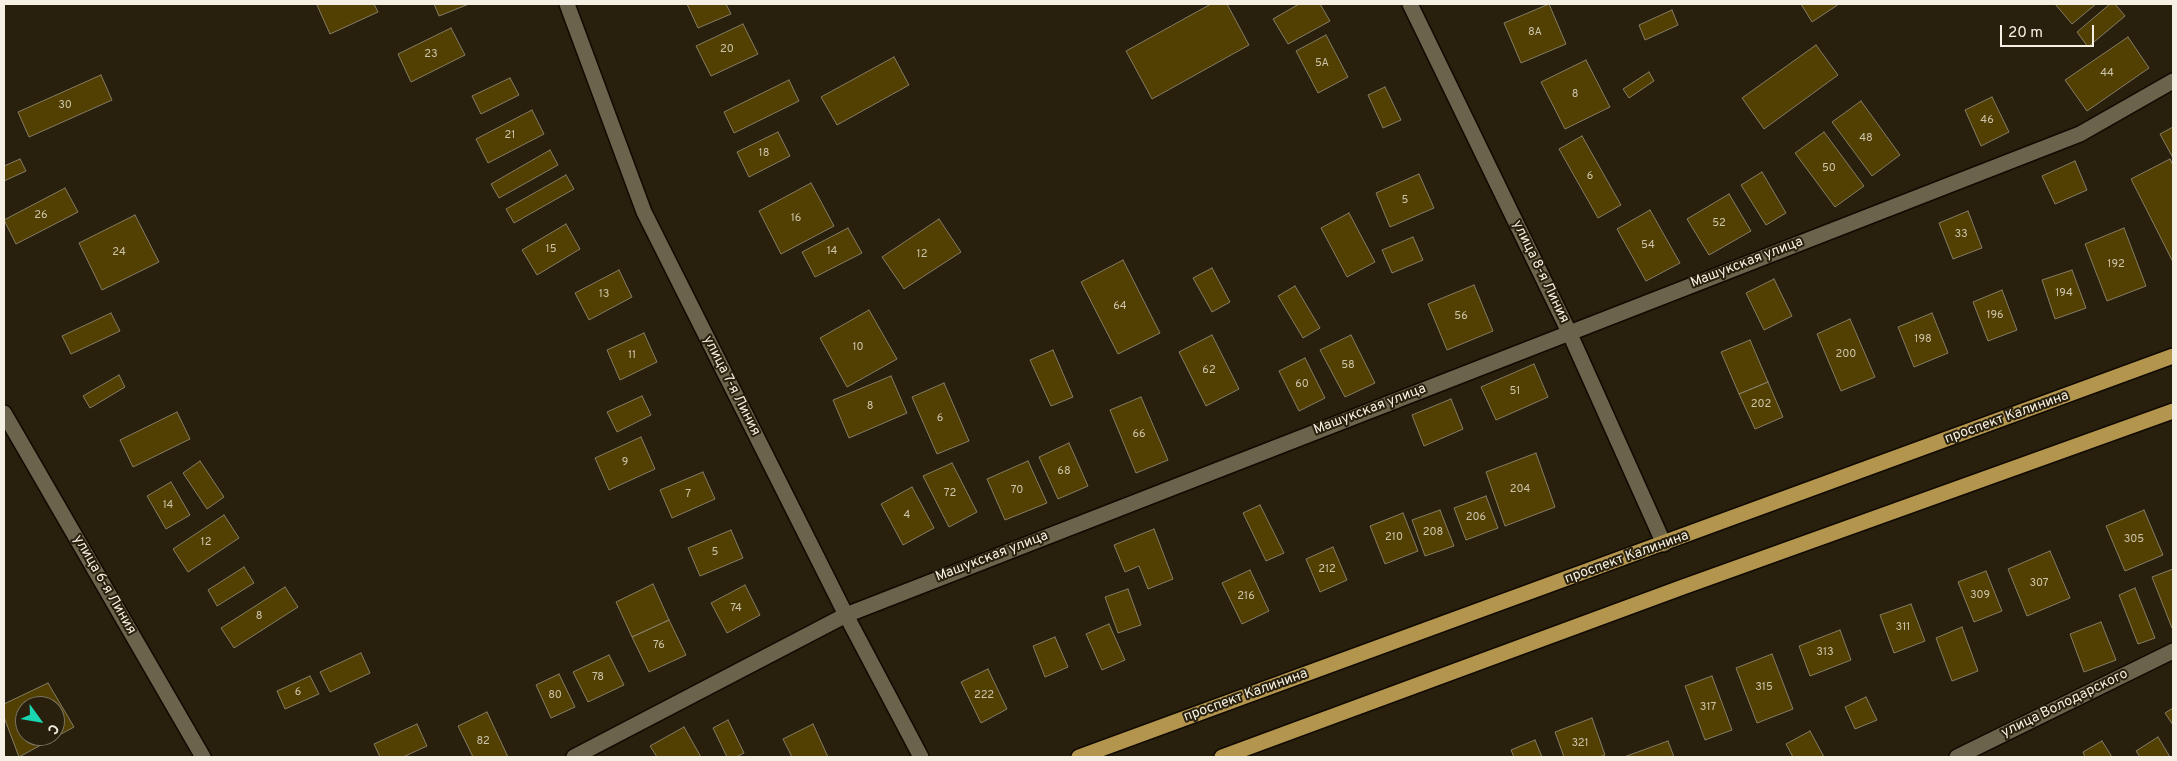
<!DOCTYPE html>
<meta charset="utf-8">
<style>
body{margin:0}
#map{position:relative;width:2177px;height:761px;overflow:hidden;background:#28200c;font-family:Overpass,sans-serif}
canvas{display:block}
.frame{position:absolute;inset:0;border:5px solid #f5f0e3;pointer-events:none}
.north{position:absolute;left:15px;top:696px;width:50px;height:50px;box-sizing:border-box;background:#28200c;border:1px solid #7a7362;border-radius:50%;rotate:122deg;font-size:14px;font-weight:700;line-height:20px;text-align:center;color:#f5f0e3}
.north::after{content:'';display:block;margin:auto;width:18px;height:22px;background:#19d5b2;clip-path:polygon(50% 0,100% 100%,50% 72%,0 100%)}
.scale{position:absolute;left:2000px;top:25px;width:94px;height:22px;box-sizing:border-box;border:2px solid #f5f0e3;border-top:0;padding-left:6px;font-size:15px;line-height:18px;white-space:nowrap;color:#f5f0e3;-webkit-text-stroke:4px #28200c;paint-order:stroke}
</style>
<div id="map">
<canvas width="2177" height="761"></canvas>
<div class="frame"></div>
<div class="north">С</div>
<div class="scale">20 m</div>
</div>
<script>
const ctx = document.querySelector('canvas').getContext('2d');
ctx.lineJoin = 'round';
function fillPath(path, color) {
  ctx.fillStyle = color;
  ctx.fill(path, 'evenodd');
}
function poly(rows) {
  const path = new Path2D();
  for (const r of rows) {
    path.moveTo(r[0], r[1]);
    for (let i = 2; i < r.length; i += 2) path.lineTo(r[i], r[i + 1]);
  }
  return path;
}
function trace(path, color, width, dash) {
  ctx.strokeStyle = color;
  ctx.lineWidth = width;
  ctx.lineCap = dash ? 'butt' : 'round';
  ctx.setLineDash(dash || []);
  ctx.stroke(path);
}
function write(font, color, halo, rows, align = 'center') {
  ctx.font = font + ' Overpass,sans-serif';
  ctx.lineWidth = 4;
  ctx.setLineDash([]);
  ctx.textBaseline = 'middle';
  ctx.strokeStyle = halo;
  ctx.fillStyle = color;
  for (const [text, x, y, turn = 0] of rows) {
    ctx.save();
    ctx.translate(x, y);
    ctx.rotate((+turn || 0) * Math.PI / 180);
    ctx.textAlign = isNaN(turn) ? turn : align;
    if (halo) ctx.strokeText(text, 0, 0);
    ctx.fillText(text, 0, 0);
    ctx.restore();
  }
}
const building = poly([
 [319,4,374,4,378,12,330,34,317,5,319,4],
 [434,4,469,4,439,16,434,4],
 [687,4,726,4,731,14,698,28,687,4],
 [1211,4,1227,4,1249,45,1152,99,1126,51,1211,4],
 [1299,4,1320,4,1330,21,1288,44,1273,19,1299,4],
 [1549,4,1566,44,1521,63,1504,23,1549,4],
 [1801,4,1839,4,1812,22,1801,4],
 [2055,4,2096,4,2072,24,2055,4],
 [2110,4,2115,4,2125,16,2088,47,2077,32,2110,4],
 [1672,10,1678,25,1645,40,1639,25,1672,10],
 [743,24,758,54,711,76,696,46,743,24],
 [451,28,465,55,411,82,398,54,451,28],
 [1326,35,1348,77,1318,93,1296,51,1326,35],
 [2128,37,2149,68,2087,111,2065,80,2128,37],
 [1816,45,1838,75,1764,129,1742,98,1816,45],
 [894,57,909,85,837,125,821,97,894,57],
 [1586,60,1610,107,1565,129,1541,82,1586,60],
 [1649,72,1654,81,1629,98,1623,89,1649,72],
 [101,75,112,100,29,137,18,112,101,75],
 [510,78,519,95,481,114,472,96,510,78],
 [789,80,799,101,734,133,724,112,789,80],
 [1385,87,1401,120,1383,128,1368,95,1385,87],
 [1992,97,2009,132,1981,146,1965,110,1992,97],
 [1861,101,1900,155,1872,176,1832,122,1861,101],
 [532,110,544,134,488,163,476,139,532,110],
 [2173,127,2173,158,2160,134,2173,127],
 [778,132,790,156,749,177,737,152,778,132],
 [1824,132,1864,186,1835,207,1795,153,1824,132],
 [1582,136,1621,205,1598,218,1559,149,1582,136],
 [550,150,558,165,499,198,491,184,550,150],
 [20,159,26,171,4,181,4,166,20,159],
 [2170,159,2173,165,2173,262,2131,179,2170,159],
 [2075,161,2087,190,2055,204,2042,176,2075,161],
 [1762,172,1786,213,1766,225,1741,185,1762,172],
 [1419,174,1434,208,1390,227,1376,193,1419,174],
 [566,175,574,189,514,223,506,209,566,175],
 [811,183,834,226,781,254,759,211,811,183],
 [65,188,78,212,16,244,4,220,65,188],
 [1729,194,1751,231,1709,255,1687,219,1729,194],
 [1650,210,1680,263,1646,281,1617,229,1650,210],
 [1968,211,1982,248,1953,259,1939,223,1968,211],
 [1349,213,1375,262,1347,277,1321,228,1349,213],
 [135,215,159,262,102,290,79,243,135,215],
 [939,219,961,252,904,289,882,257,939,219],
 [566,224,580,249,537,275,522,250,566,224],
 [848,228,862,253,815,277,802,252,848,228],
 [2124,228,2146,286,2107,301,2085,244,2124,228],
 [1413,237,1423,260,1392,273,1382,250,1413,237],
 [1123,260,1160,333,1118,354,1081,282,1123,260],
 [1212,268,1230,302,1212,312,1193,278,1212,268],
 [619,270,632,297,589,320,575,293,619,270],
 [2072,270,2086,308,2055,319,2042,280,2072,270],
 [1774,279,1792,316,1764,330,1746,293,1774,279],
 [1474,285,1493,331,1447,350,1428,304,1474,285],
 [1295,286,1320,328,1303,338,1278,296,1295,286],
 [2002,290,2017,330,1988,341,1973,302,2002,290],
 [869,310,897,359,847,387,820,338,869,310],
 [111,313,120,331,71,354,62,336,111,313],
 [1932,313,1948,353,1914,367,1898,327,1932,313],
 [1850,319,1875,377,1841,391,1817,334,1850,319],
 [644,333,657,362,620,380,607,350,644,333],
 [1212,335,1239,389,1206,406,1179,352,1212,335],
 [1351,335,1375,383,1345,397,1320,350,1351,335],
 [1750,340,1768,382,1739,394,1721,352,1750,340],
 [1053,350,1073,397,1051,406,1030,360,1053,350],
 [1305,358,1325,398,1299,411,1279,371,1305,358],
 [1534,364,1548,397,1496,420,1481,387,1534,364],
 [119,375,125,387,90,408,83,396,119,375],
 [891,376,907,413,849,438,833,400,891,376],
 [1768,382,1783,417,1755,429,1739,394,1768,382],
 [944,383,969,441,937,454,912,397,944,383],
 [642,396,651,415,617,432,607,412,642,396],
 [1141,397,1168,460,1136,473,1110,410,1141,397],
 [1451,399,1463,429,1424,446,1412,415,1451,399],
 [177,412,190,439,133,467,120,440,177,412],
 [641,437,655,469,609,490,595,458,641,437],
 [1069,443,1088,486,1058,499,1039,457,1069,443],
 [1536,453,1555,507,1505,526,1486,472,1536,453],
 [200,461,224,497,207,509,183,473,200,461],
 [1028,461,1047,503,1005,520,987,479,1028,461],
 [952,463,977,512,949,527,923,476,952,463],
 [703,472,715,499,672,518,660,490,703,472],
 [171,482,190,515,166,529,147,496,171,482],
 [912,487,934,528,903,545,881,504,912,487],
 [1486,496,1498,528,1466,540,1454,508,1486,496],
 [1260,505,1284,553,1266,561,1243,513,1260,505],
 [1440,510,1454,546,1425,556,1412,520,1440,510],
 [2144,510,2163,555,2125,571,2106,526,2144,510],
 [1403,513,1418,551,1385,564,1370,526,1403,513],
 [224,515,239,538,188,572,173,549,224,515],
 [1154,529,1173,579,1148,589,1139,566,1125,572,1114,545,1154,529],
 [731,530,743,558,700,576,688,548,731,530],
 [1333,547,1347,580,1320,592,1306,559,1333,547],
 [2050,551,2070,598,2027,616,2008,569,2050,551],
 [244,567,254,583,217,606,208,590,244,567],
 [2173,569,2173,627,2172,628,2152,577,2173,569],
 [1250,570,1269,611,1242,624,1222,583,1250,570],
 [1986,571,2002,611,1974,622,1958,582,1986,571],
 [653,584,669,620,632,637,616,602,653,584],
 [745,585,760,615,727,633,711,603,745,585],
 [285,587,298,607,234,648,221,628,285,587],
 [2135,588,2155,638,2138,644,2119,595,2135,588],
 [1128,589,1141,625,1118,633,1105,597,1128,589],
 [1911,604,1925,641,1894,653,1880,615,1911,604],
 [669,620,686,655,649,672,632,637,669,620],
 [2101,622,2116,660,2084,672,2070,634,2101,622],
 [1109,624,1125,660,1102,670,1086,634,1109,624],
 [1962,627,1978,671,1952,681,1936,638,1962,627],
 [1840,630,1851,660,1810,676,1799,646,1840,630],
 [1055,637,1068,667,1045,677,1033,646,1055,637],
 [361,653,370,673,330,692,320,672,361,653],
 [1772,654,1793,709,1757,723,1736,668,1772,654],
 [609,655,624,685,588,702,573,672,609,655],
 [988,669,1007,709,981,723,961,682,988,669],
 [559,674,575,707,551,718,536,685,559,674],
 [310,676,319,694,285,709,277,691,310,676],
 [1712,676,1732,730,1705,740,1685,686,1712,676],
 [48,683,74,727,19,757,4,717,4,704,48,683],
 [25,706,55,706,55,736,25,736,25,706],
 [1866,697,1877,720,1855,729,1845,707,1866,697],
 [2173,708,2173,725,2165,713,2173,708],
 [487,712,508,757,473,757,458,726,487,712],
 [1592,718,1605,755,1599,757,1564,757,1555,732,1592,718],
 [728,720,744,753,736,757,727,757,713,728,728,720],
 [417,724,427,746,403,757,380,757,374,744,417,724],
 [813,724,828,757,792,757,783,739,813,724],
 [684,727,701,757,657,757,650,746,684,727],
 [1810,731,1824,757,1793,757,1786,744,1810,731],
 [2158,737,2170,757,2140,757,2136,751,2158,737],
 [1535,740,1542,757,1514,757,1511,750,1535,740],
 [1668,741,1674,757,1624,757,1668,741],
 [2102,741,2112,757,2085,757,2083,752,2102,741]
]);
const street = poly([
 [567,4,644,212,846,615,921,757],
 [1410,4,1569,332,1664,544],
 [4,413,203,757],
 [574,757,846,615,2080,134,2173,81],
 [1957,757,2173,651]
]);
const primary = poly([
 [1079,757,2173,356],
 [1222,757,1683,587,2173,411]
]);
const numberNames = [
 ["8А",1535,33],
 ["20",727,50],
 ["23",431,55],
 ["5А",1322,64],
 ["44",2107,74],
 ["8",1575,95],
 ["30",65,106],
 ["46",1987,121],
 ["21",510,136],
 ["48",1866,139],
 ["18",764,154],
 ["50",1829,169],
 ["6",1590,177],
 ["5",1405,201],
 ["26",41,216],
 ["16",796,219],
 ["52",1719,224],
 ["33",1961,235],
 ["54",1648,246],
 ["15",551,250],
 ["14",832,252],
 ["24",119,253],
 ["12",922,255],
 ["192",2116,265],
 ["194",2064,294],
 ["13",604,295],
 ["64",1120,307],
 ["196",1995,316],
 ["56",1461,317],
 ["198",1923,340],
 ["10",858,348],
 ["200",1846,355],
 ["11",632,356],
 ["58",1348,366],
 ["62",1209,371],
 ["60",1302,385],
 ["51",1515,392],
 ["202",1761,405],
 ["8",870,407],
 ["6",940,419],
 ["66",1139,435],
 ["9",625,463],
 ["68",1064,472],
 ["204",1520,490],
 ["70",1017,491],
 ["72",950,494],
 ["7",688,495],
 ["14",168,506],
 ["4",907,516],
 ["206",1476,518],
 ["208",1433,533],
 ["210",1394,538],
 ["305",2134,540],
 ["12",206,543],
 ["5",715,553],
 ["212",1327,570],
 ["307",2039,584],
 ["309",1980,596],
 ["216",1246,597],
 ["74",736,609],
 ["8",259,617],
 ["311",1903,628],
 ["76",659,646],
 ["313",1825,653],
 ["78",598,678],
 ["315",1764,688],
 ["6",298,693],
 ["80",555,696],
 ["222",984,696],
 ["317",1708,708],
 ["82",483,742],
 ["321",1580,744]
];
const streetNames = [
 ["Машукская улица",1747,263,-21],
 ["улица 8-я Линия",1540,272,64],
 ["улица 7-я Линия",731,386,63],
 ["Машукская улица",1370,410,-21],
 ["проспект Калинина",2007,418,-20],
 ["Машукская улица",992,557,-21],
 ["проспект Калинина",1627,558,-20],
 ["улица 6-я Линия",104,585,60],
 ["проспект Калинина",1246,696,-20],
 ["улица Володарского",2065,704,-26]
];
fillPath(building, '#523f02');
trace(building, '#857c65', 1);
trace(street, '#110a00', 18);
trace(primary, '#110a00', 18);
trace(street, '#6b634c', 15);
trace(primary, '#b3954d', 15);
write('11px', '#ccc4ab', null, numberNames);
write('14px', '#f5f0e3', '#28200c', streetNames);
</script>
